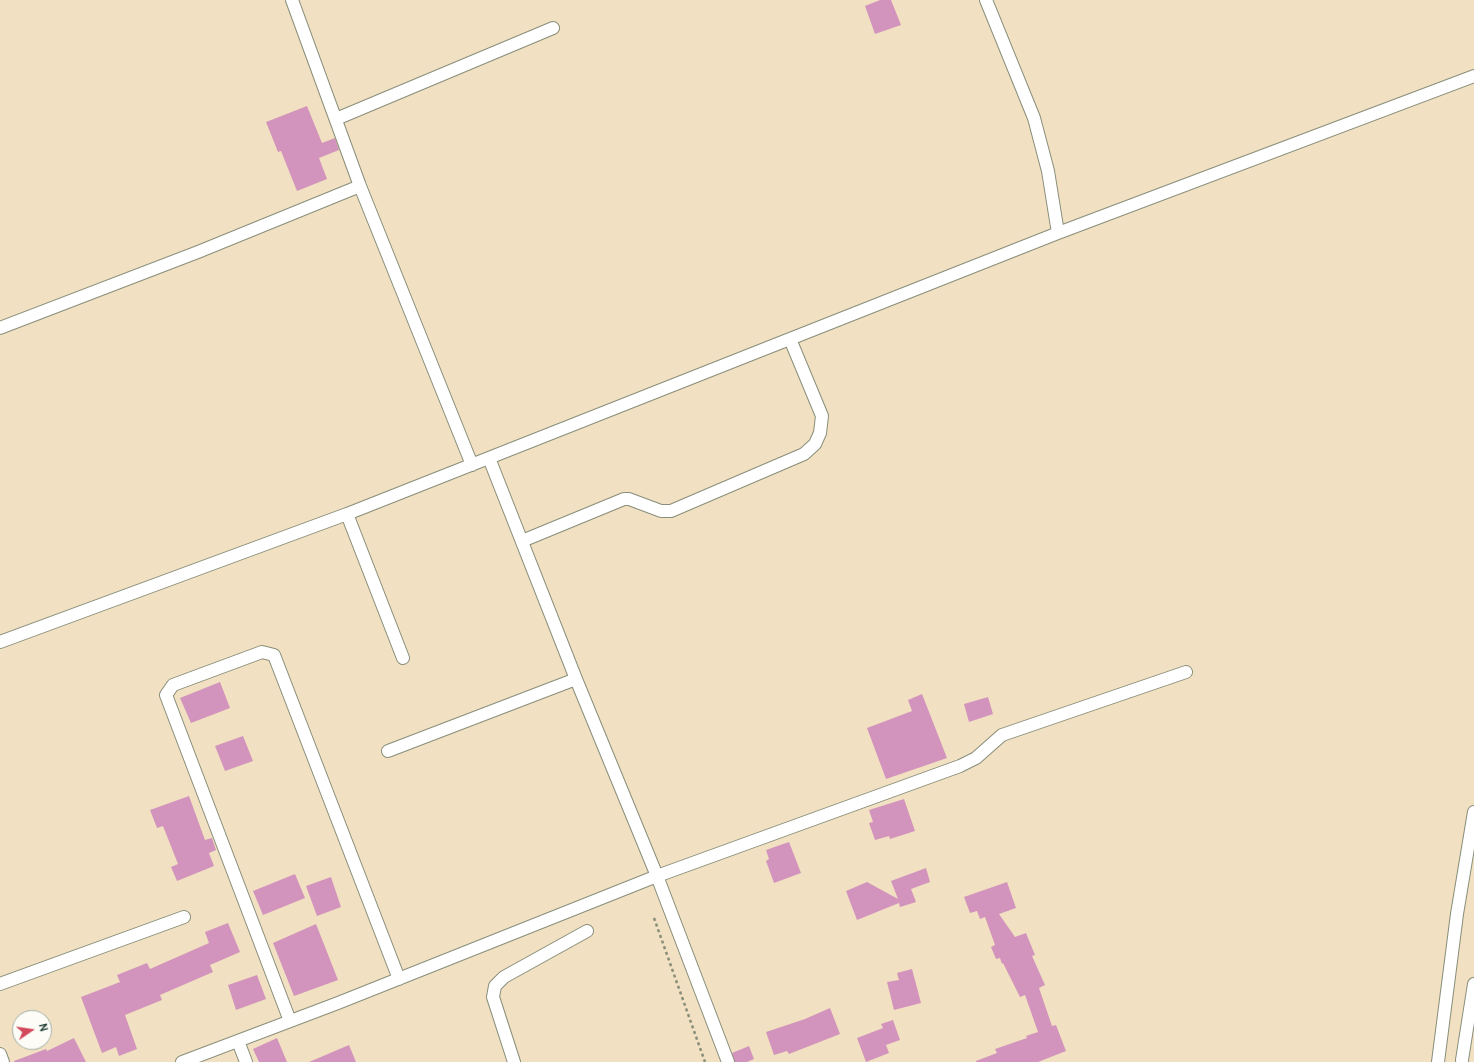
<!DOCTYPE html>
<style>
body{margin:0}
#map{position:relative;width:1474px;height:1062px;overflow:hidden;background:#f1e0c1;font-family:Pangolin,sans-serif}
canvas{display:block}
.north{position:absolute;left:12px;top:1010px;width:40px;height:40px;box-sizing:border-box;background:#fdfcf7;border:1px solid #a4b0a9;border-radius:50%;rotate:77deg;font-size:11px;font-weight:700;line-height:16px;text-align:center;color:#1f3d34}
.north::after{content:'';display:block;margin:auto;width:14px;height:18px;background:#d1495b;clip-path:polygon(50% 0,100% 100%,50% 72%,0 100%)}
</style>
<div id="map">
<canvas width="1474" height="1062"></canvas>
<div class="north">N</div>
</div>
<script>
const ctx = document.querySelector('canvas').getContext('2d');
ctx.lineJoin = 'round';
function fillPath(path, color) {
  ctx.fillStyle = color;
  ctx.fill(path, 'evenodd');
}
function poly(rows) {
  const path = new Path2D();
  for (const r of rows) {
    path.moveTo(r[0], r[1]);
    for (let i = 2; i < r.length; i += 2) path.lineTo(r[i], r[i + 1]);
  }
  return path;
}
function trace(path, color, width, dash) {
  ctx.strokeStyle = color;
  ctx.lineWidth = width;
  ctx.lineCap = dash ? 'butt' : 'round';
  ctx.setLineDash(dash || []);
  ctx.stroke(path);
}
const building = poly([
 [880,0,891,0,901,25,875,34,865,6],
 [307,106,322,143,335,138,339,150,319,158,327,179,297,191,281,151,278,152,266,122],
 [220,682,230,708,191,723,180,698],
 [922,694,947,758,886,779,867,728,912,711,908,700],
 [988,697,993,714,969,722,964,704],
 [243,736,253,761,225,771,215,746],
 [189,796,205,840,212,838,216,850,209,853,214,866,177,881,171,867,178,864,163,826,157,828,150,810],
 [904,799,915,831,890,839,889,836,875,840,869,823,873,822,869,810],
 [789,842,801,873,774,883,766,861,769,859,766,850],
 [926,868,930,882,911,889,916,902,900,907,899,903,857,920,846,891,867,882,898,899,891,881],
 [295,874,305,898,263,915,253,891],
 [331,877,341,907,317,916,306,886],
 [1007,882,1016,908,999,914,1015,937,1026,933,1035,955,1032,956,1045,985,1039,988,1052,1026,1056,1025,1066,1051,1038,1062,976,1062,976,1061,997,1053,995,1049,1027,1038,1026,1036,1038,1032,1025,995,1020,997,1003,963,1002,964,1000,958,996,959,991,947,995,945,985,917,980,919,977,911,970,913,964,897],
 [228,923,240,952,210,965,213,972,160,995,162,1000,125,1015,137,1049,119,1056,116,1047,102,1053,81,997,120,982,117,975,147,963,150,969,209,943,205,932],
 [316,924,338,980,294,996,273,943],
 [912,969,921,1003,894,1010,887,982,899,980,897,973],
 [257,975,266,999,236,1010,228,985],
 [830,1008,840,1034,789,1054,787,1051,774,1055,766,1032,805,1019],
 [893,1020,900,1040,886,1045,889,1053,866,1062,857,1038,883,1028,881,1024],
 [74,1038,86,1062,14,1062,14,1061,46,1049,47,1051],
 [277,1038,287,1062,259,1062,253,1049],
 [349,1045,356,1062,309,1062],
 [749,1046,754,1059,747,1062,735,1062,732,1053]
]);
const path = poly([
 [654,918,705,1062]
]);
const minor = poly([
 [292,0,360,186,472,465],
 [986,0,1034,118,1048,171,1058,233],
 [336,119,553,28],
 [0,328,198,252,360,186],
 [347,514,403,658],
 [522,541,624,499,629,499,661,511,671,511,804,454,815,444,820,433,822,416,790,339],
 [0,642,347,514,1058,233,1474,76],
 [388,751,576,679],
 [0,984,184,917],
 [290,1021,166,695,173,685,262,652,274,655,399,979],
 [238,1041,246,1062],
 [0,1054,3,1062],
 [1462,1060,1474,984],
 [182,1062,338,1003,657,876,576,679,489,458],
 [514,1062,493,997,495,986,504,977,587,931],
 [728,1062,657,876,960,766,976,758,1002,735,1186,672],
 [1438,1062,1457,914,1474,812]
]);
fillPath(building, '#d294bc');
trace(minor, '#888e7a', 14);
trace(path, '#888e7a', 2.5, [3, 3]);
trace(minor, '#fff', 12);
</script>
